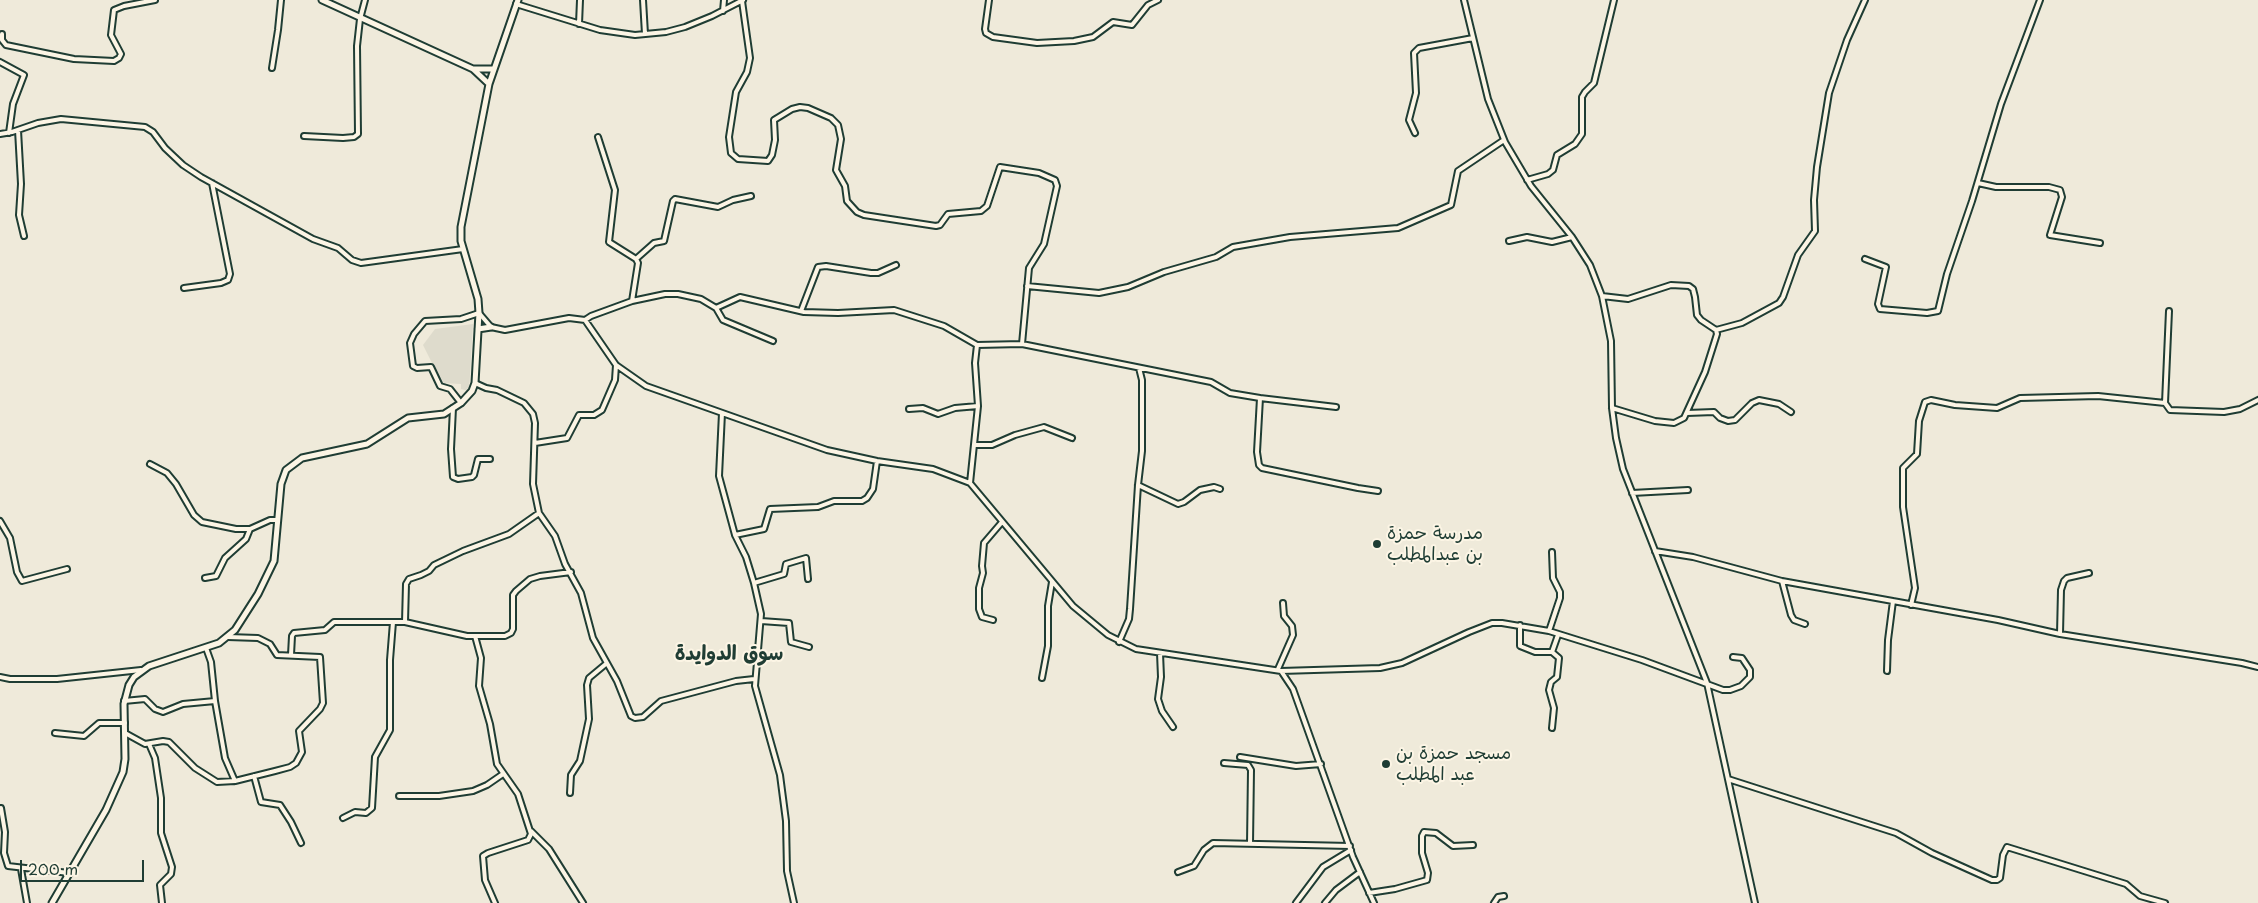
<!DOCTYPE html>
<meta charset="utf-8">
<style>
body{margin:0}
#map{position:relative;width:2258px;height:903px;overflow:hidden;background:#efeada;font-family:"Playpen Sans",sans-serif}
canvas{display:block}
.scale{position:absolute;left:20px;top:860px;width:124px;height:22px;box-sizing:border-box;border:2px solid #1f3d34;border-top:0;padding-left:6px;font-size:15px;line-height:18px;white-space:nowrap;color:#1f3d34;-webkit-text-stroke:4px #fcf5e5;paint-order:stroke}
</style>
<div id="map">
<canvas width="2258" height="903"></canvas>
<div class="scale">200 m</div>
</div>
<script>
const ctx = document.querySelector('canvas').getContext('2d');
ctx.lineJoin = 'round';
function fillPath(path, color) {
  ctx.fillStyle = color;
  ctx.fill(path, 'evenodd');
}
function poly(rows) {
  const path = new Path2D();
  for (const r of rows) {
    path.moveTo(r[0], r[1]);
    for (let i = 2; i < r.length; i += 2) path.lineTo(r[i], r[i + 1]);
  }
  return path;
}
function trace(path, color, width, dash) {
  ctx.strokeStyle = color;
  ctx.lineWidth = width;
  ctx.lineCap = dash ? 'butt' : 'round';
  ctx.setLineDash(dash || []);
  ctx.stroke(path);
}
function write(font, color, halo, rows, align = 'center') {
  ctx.font = font + ' "Playpen Sans","Playpen Sans Arabic",sans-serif';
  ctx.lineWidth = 4;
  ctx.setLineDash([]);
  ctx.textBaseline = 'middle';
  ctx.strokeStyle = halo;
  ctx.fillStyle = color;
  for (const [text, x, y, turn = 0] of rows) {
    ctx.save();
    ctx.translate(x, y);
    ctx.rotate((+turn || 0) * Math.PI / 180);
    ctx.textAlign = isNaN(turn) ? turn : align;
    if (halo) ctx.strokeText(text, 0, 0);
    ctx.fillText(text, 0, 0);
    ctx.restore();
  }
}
const built = poly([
 [473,324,469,391,461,389,461,384,442,383,423,345,435,329]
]);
const street = poly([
 [643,0,645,34],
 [989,0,985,29,986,33,993,37,1037,43,1074,41,1093,37,1113,22,1132,25,1148,5,1158,0],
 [1464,0,1488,99,1505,142,1531,186,1572,237,1590,265,1602,296,1611,341,1612,408,1616,438,1623,469,1707,683,1755,903],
 [742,1,750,58,747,72,736,92,729,137,731,153,738,159,768,161,772,155,775,140,774,120,792,109,800,107,808,108,831,118,838,125,841,139,836,170,845,186,847,201,857,212,864,215,936,226,940,225,948,214,981,211,987,206,1000,167,1039,173,1055,180,1057,186,1044,244,1029,268,1022,344],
 [516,4,600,30,635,35,666,32,685,27,712,16,743,0],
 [723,11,724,0],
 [579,24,580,0],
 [2,34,2,40,6,45,74,59,114,61,119,58,121,54,111,35,114,10,124,6,155,0],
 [0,62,24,75,13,104,9,133],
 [272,68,278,30,281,0],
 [18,130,21,184,19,215,24,236],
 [1415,133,1409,120,1416,93,1414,53,1419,48,1473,38],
 [0,134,12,132,38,123,61,119,145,127,153,132,165,148,183,165,201,177,313,239,338,248,352,260,361,263,463,249],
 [304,136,343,138,354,137,358,134,357,46,360,19,365,0],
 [598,137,615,190,609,242,636,259,638,263,632,301],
 [1527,180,1548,174,1553,170,1557,155,1575,144,1582,134,1582,97,1585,92,1594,83,1614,0],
 [1978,183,1996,187,2049,187,2060,190,2062,197,2050,235,2100,243],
 [1509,241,1527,237,1552,242,1572,237],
 [636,259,654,243,664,241,673,201,675,199,718,207,733,200,751,196],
 [1865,259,1886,267,1878,304,1880,309,1927,313,1938,311,1947,274,1972,201,2001,104,2040,0],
 [1027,286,1099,293,1128,287,1164,272,1216,257,1233,247,1290,237,1398,228,1451,205,1458,171,1504,140],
 [184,288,221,283,228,280,230,274,212,183],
 [1602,296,1628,299,1671,285,1689,286,1693,289,1695,297,1697,315,1701,320,1716,330,1717,334,1705,372,1684,418,1674,423,1655,421,1612,408],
 [716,308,740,297,804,312,838,313,894,310,944,326,977,345,1022,344,1211,382,1230,393,1260,398,1257,452,1259,465,1262,468,1358,488,1378,491],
 [801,311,818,267,826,266,871,273,878,273,896,265],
 [585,320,591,316,632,301,665,294,678,294,701,299,716,308,723,320,773,341],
 [1716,330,1742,323,1779,303,1783,297,1798,255,1815,231,1814,200,1817,167,1829,93,1847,40,1865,0],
 [475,383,486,388,497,390,524,403,533,414,535,423,533,484,539,513,555,536,565,564,581,593,593,638,617,681,631,716,635,718,643,717,661,701,736,681,754,679],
 [1260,398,1336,407],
 [461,403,450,389,440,386,431,367,417,368,413,366,410,343,414,334,425,321,461,319,479,313,491,327,505,330,569,318,585,320,616,365,646,386,827,450,877,461,933,469,970,483,1073,606,1108,635,1136,649,1281,671,1380,668,1402,663,1469,632,1492,623,1502,623,1549,631,1642,660,1723,690,1730,690,1741,686,1750,677,1750,670,1742,658,1733,657],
 [2165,403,2169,311],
 [453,408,451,449,453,477,458,479,472,477,474,475,478,459,490,459],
 [909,409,923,408,938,414,955,408,978,406],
 [722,413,719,476,735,535,746,557,754,583,761,614,755,686,780,775,786,821,787,871,794,903],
 [1687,413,1714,412,1720,418,1728,421,1735,420,1752,403,1759,400,1779,404,1791,412],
 [535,443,567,438,579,415,594,415,602,410,615,380,616,365],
 [975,445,992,445,1015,435,1044,427,1072,438],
 [150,464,167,473,176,484,194,515,202,522,236,529,250,529,270,520,278,520],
 [970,483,978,406,975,363,977,345],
 [1138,485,1178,504,1184,502,1200,490,1214,487,1220,489],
 [1632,493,1688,490],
 [0,521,10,538,17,572,22,581,67,569],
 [735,535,764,529,770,509,818,507,834,501,862,501,867,498,873,489,877,461],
 [1655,551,1693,557,1782,581,1998,620,2060,634,2242,663,2258,667],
 [205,578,216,576,225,558,246,539,250,529],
 [1782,581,1791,615,1794,620,1805,624],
 [754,583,784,574,786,564,806,558,808,579],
 [1911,605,1915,588,1903,507,1903,468,1917,454,1919,421,1925,402,1931,400,1955,405,1997,408,2020,398,2098,396,2165,403,2170,410,2224,412,2240,409,2258,400],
 [993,620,982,617,979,609,979,588,983,573,982,566,984,543,1002,522],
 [761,621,789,623,791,642,809,647],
 [405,622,406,584,409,579,421,575,429,571,434,565,463,551,509,534,539,513],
 [1520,625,1520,646,1535,652,1552,652,1559,658,1557,677,1551,682,1549,690,1554,708,1552,728],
 [1549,631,1560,598,1560,592,1553,578,1552,552],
 [2060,634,2061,590,2064,581,2067,578,2089,573],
 [475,636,481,658,479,686,490,724,497,764,518,794,531,834,528,840,488,853,483,856,485,880,495,903],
 [1119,642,1129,619,1130,609,1138,485,1142,451,1142,380,1139,368],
 [206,648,211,662,215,701,225,758,235,781],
 [1552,652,1558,635],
 [1160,653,1161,677,1158,699,1162,711,1173,727],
 [291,655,292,636,294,633,325,630,334,622,405,622,467,636,505,636,511,633,513,629,513,595,516,591,530,579,540,576,571,572],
 [1278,669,1293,635,1292,626,1284,616,1283,603],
 [1281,671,1293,689,1353,857,1374,903],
 [1887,671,1888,640,1893,601],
 [0,677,10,679,57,679,141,670],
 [1042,678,1048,646,1048,606,1052,582],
 [124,701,145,699,155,709,163,712,183,704,215,701],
 [55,733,84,736,99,723,125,723],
 [125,733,145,744,163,741,169,742,195,768,217,782,235,781,275,771,290,767,296,763,302,752,299,731,320,709,323,703,320,657,277,655,270,644,258,638,228,637],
 [149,744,155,758,161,798,161,833,172,867,171,874,160,885,162,903],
 [1240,757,1296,766,1321,764],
 [1224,763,1248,765,1251,770,1250,844],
 [254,776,261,802,280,805,291,822,301,843],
 [1728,779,1896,833,1932,853,1992,880,1997,880,2000,878,2003,855,2007,847,2126,884,2140,896,2165,903],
 [570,793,571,775,580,761,589,719,587,685,589,678,607,663],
 [399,796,439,796,473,791,487,785,503,774],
 [1,808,5,832,4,853,8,866,69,873],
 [343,818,355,812,366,813,372,808,375,757,390,730,390,660,393,622],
 [531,831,549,849,583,903],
 [21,869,27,903],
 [1178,872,1194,866,1204,850,1213,843,1350,846],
 [1369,893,1395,889,1427,880,1428,873,1422,853,1422,836,1424,832,1436,833,1453,846,1473,845],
 [1296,903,1323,867,1351,850],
 [1325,903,1336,890,1360,872],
 [1494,903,1498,897,1504,896]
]);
const secondary = poly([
 [322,0,473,69,489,84],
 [473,69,494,69],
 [478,329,491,327],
 [52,903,106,810,123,772,125,759,124,704,129,685,134,677,149,666,219,643,235,630,258,594,274,561,281,484,286,470,302,458,367,444,408,418,444,414,461,403,472,391,475,383,479,313,478,299,461,241,461,227,489,84,518,0]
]);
const markers = [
 [1377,544,5,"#1f3d34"],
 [1386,764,5,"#1f3d34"]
];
const poiNames = [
 ["مدرسة حمزة",1387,534],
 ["بن عبدالمطلب",1387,555],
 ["مسجد حمزة بن",1396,754],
 ["عبد المطلب",1396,775]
];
const quarterNames = [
 ["سوق الدوايدة",729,654]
];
fillPath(built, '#dedbcc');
trace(street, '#1f3d34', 8);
trace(secondary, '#1f3d34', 9);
trace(street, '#fcf5e5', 4);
trace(secondary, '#fcf5e5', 5);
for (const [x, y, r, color] of markers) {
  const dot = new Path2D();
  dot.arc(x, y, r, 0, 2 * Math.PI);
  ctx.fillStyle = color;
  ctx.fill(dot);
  trace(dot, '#fcf5e5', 2);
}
write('18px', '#1f3d34', '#fcf5e5', poiNames, 'left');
write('bold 20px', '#1f3d34', '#fcf5e5', quarterNames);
</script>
